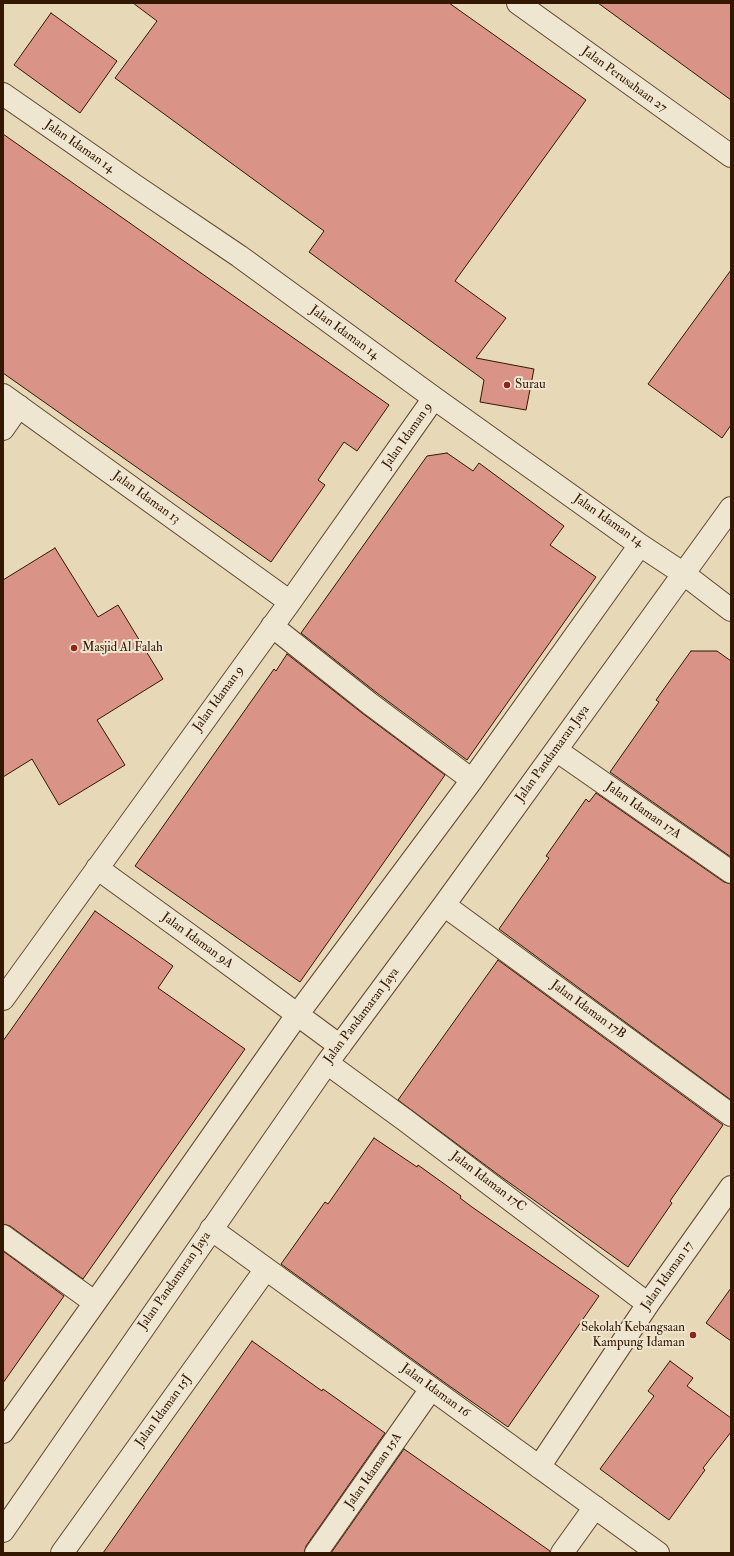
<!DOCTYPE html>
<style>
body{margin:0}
#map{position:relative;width:734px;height:1556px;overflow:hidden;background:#e7d8b8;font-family:"IM FELL Double Pica",serif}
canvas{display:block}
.frame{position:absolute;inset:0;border:4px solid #331701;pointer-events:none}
</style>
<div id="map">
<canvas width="734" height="1556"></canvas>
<div class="frame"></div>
</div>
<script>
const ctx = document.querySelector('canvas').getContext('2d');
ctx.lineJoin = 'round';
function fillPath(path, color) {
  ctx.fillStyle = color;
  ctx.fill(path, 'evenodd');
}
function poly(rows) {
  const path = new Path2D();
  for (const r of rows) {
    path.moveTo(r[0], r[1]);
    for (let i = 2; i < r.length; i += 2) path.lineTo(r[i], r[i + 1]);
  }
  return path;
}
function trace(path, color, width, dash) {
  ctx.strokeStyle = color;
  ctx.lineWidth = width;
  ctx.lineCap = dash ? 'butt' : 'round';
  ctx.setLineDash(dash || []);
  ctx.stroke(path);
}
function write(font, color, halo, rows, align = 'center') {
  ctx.font = font + ' "IM FELL Double Pica",serif';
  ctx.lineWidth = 4;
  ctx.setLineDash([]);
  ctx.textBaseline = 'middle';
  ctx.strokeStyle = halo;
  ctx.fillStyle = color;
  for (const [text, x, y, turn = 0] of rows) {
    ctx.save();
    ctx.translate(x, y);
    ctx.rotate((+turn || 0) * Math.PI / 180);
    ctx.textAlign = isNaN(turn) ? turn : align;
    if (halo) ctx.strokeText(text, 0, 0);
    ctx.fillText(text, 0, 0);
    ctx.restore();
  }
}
const building = poly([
 [133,3,449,3,586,100,455,281,506,318,476,358,534,369,526,410,480,402,484,380,309,252,324,231,115,78,157,21,133,3],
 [598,3,731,3,731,100,598,3],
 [51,13,117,61,80,113,14,65,51,13],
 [3,134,389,405,357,451,344,442,318,480,325,485,271,562,3,373,3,134],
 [731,270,731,425,722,438,648,384,731,270],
 [447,453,473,471,479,463,564,526,550,545,596,577,467,760,377,693,301,633,427,456,447,453],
 [55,548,98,617,118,605,163,679,97,720,125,765,59,805,32,759,3,777,3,580,55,548],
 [691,651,717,651,731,661,731,857,610,772,659,702,656,700,691,651],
 [287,654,362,713,445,775,300,982,135,866,274,669,276,671,287,654],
 [596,793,724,882,731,884,731,1100,499,929,549,858,546,856,586,799,589,802,596,793],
 [95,911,173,966,158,988,245,1049,83,1279,10,1226,3,1224,3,1041,95,911],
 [498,960,723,1125,670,1201,672,1203,628,1267,500,1176,398,1100,498,960],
 [374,1138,417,1167,418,1165,461,1196,460,1198,472,1207,599,1296,508,1427,448,1385,281,1264,325,1202,328,1204,374,1138],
 [3,1251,64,1296,3,1383,3,1251],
 [731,1288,731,1341,706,1323,731,1288],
 [252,1341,322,1391,323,1389,385,1433,306,1546,304,1553,103,1553,252,1341],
 [670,1361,693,1378,687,1386,731,1418,731,1432,703,1468,705,1470,669,1520,600,1469,654,1396,648,1391,670,1361],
 [404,1449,550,1551,550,1553,331,1553,404,1449]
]);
const minor = poly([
 [518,3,731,156],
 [3,94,134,185,239,256,434,398,640,545,684,574,731,610],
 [3,395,290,602],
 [3,429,19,406],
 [272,626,369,703,472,780],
 [556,750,731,872],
 [97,868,199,942,340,1046],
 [444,905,731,1115],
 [3,999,290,602,434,398],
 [327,1063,405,1120,648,1304],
 [211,1229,658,1553],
 [3,1236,94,1302],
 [3,1432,121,1266,297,1015,472,780,640,545],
 [539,1467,648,1304,731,1187],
 [3,1531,327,1063,444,905,731,508],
 [62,1553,266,1269],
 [316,1553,431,1389],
 [562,1553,595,1507]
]);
const markers = [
 [507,385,4,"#8f2418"],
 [74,648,4,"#8f2418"],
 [693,1335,4,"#8f2418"]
];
const streetNames = [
 ["Jalan Perusahaan 27",624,80,36],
 ["Jalan Idaman 14",79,147,35],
 ["Jalan Idaman 14",344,333,36],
 ["Jalan Idaman 9",408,436,-55],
 ["Jalan Idaman 13",146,498,36],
 ["Jalan Idaman 14",608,521,35],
 ["Jalan Idaman 9",219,699,-54],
 ["Jalan Pandamaran Jaya",553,754,-54],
 ["Jalan Idaman 17A",643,811,35],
 ["Jalan Idaman 9A",197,941,36],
 ["Jalan Idaman 17B",588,1010,36],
 ["Jalan Pandamaran Jaya",362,1016,-53],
 ["Jalan Idaman 17C",488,1182,37],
 ["Jalan Idaman 17",668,1276,-55],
 ["Jalan Pandamaran Jaya",175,1281,-55],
 ["Jalan Idaman 16",435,1391,36],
 ["Jalan Idaman 15J",164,1411,-54],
 ["Jalan Idaman 15A",374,1471,-55]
];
const poiNames = [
 ["Surau",515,385],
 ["Masjid Al Falah",82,648],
 ["Sekolah Kebangsaan",685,1328,"right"],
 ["Kampung Idaman",685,1343,"right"]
];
fillPath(building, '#d99487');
trace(building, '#331701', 1);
trace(minor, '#60472f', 24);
trace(minor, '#efe6d1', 22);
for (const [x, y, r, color] of markers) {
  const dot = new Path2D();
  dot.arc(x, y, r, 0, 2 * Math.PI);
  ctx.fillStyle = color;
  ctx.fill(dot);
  trace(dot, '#efe6d1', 1.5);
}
write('13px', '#331701', '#efe6d1', streetNames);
write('13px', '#331701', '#efe6d1', poiNames, 'left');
</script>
